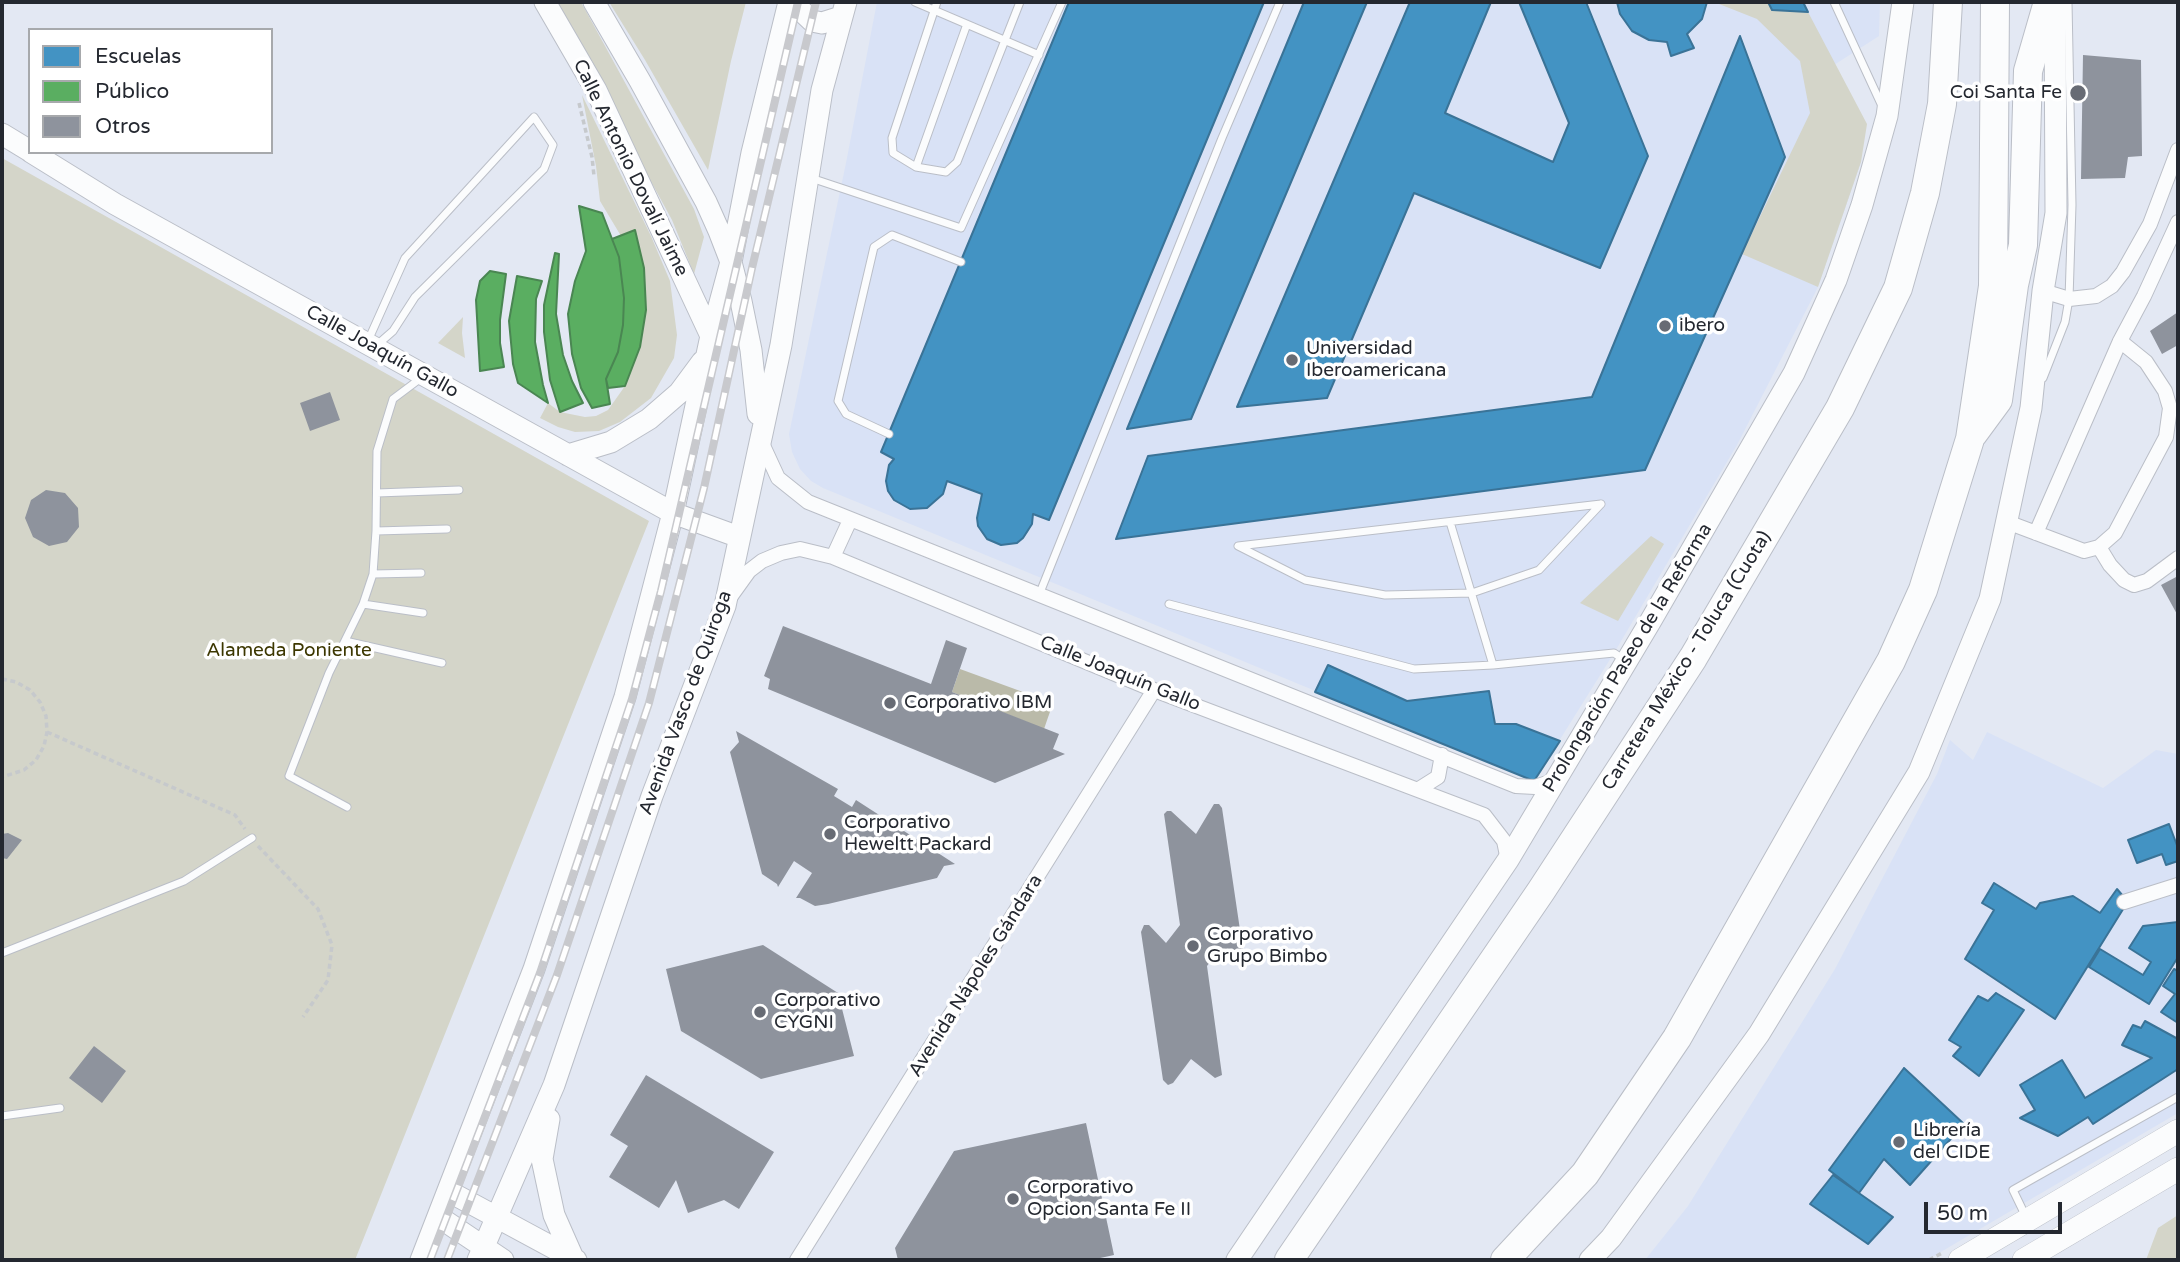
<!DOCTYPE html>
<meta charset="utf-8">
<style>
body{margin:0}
#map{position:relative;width:2180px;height:1262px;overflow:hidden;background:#e3e8f3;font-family:"Varela Round",sans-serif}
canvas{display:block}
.frame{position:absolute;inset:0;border:4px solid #242830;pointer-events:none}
.legend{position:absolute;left:28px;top:28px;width:245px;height:126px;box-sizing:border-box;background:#fff;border:2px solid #a7a9ac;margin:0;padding:9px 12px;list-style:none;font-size:21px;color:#242830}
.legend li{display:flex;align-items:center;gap:14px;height:35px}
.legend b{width:35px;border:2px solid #a7a9ac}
.scale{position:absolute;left:1924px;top:1202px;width:138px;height:32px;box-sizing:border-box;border:4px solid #242830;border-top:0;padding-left:9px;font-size:21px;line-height:24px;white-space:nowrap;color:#242830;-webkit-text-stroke:5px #fff;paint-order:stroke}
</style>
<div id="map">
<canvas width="2180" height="1262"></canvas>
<div class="frame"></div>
<ul class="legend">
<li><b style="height:19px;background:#4393c3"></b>Escuelas</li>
<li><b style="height:19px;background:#5aae61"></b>Público</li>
<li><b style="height:19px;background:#8e939d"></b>Otros</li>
</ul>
<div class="scale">50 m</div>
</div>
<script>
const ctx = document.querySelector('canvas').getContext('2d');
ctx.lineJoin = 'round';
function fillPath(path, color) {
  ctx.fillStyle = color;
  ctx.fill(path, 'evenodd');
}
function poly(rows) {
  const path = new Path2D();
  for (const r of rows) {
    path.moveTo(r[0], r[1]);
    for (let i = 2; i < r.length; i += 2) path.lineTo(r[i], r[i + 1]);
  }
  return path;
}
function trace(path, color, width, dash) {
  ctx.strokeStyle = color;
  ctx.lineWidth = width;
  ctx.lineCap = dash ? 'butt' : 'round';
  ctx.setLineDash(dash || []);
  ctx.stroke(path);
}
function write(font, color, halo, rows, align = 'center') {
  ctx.font = font + ' "Varela Round",sans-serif';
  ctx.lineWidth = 7;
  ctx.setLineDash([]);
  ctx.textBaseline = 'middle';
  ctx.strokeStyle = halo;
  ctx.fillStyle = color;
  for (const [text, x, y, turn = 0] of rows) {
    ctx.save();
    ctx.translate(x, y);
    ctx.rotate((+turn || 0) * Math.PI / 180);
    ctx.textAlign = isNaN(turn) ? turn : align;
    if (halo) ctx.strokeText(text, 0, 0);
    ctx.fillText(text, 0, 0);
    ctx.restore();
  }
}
const built = poly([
 [877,2,1880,2,1879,36,1834,65,1861,162,1818,287,1737,445,1614,653,1534,781,823,488,811,481,800,469,792,452,789,434,846,163],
 [1987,732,2103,788,2156,750,2178,754,2178,1113,1927,1260,1645,1260,1688,1206,1835,969,1937,774,1950,740,1973,760]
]);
const green = poly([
 [553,2,581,2,694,209,704,237,694,274,672,220],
 [609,2,746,2,731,61,708,170,645,60],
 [1714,2,1768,2,1772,10,1808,12,1867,124,1861,162,1818,287,1742,254,1810,113,1800,61,1757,19],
 [582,95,651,236,670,281,677,335,674,358,651,398,620,422,599,431,575,432,558,427,540,418,548,403,560,412,585,417,596,416,608,410,625,386,640,347,646,310,644,268,635,231,621,236,600,201,596,166],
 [2,158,649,521,355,1260,2,1260],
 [463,317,462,333,465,358,438,343],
 [1651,536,1664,544,1618,621,1580,603],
 [2178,1215,2178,1260,2146,1260,2158,1228]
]);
const water = poly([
 [960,669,1053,703,1044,729,952,692]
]);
const schools = poly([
 [1069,2,1264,2,1049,520,1033,514,1032,524,1023,538,1017,543,1001,545,987,539,978,526,977,518,982,494,947,481,943,494,927,508,910,509,894,500,888,491,886,481,889,465,894,459,881,452,1069,2],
 [1304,2,1367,2,1191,419,1127,429,1304,2],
 [1410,2,1491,2,1445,113,1553,162,1569,123,1519,2,1586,2,1648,156,1600,268,1414,193,1327,398,1237,407,1410,2],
 [1617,2,1707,2,1702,19,1687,34,1694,48,1671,56,1667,42,1649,40,1632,31,1620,14,1617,2],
 [1768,2,1803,2,1808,12,1772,10,1768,2],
 [1740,36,1785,157,1645,470,1116,539,1148,456,1592,397,1740,36],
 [1328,665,1407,701,1489,691,1495,724,1516,724,1560,741,1534,781,1315,692,1328,665],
 [2169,824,2178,848,2178,861,2166,865,2162,854,2137,863,2128,840,2169,824],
 [1994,883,2036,909,2040,903,2073,896,2100,913,2117,889,2123,896,2125,906,2055,1019,1965,959,1994,910,1982,903,1994,883],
 [2178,922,2178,957,2149,1004,2089,967,2100,949,2143,975,2151,962,2129,948,2143,926,2178,922],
 [2174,969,2178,971,2178,1023,2161,1012,2175,994,2163,986,2174,969],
 [1996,993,2024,1010,1979,1076,1953,1056,1961,1047,1949,1040,1978,996,1988,1001,1996,993],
 [2145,1021,2178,1039,2178,1069,2093,1124,2088,1117,2058,1136,2020,1118,2035,1110,2020,1085,2062,1060,2085,1098,2152,1058,2122,1045,2133,1025,2141,1028,2145,1021],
 [1904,1068,1964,1124,1910,1185,1884,1159,1859,1193,1829,1170,1904,1068],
 [1833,1175,1893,1217,1868,1244,1810,1204,1833,1175]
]);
const public = poly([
 [579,206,602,213,619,257,624,298,623,325,618,352,606,379,610,404,592,408,581,388,572,354,568,314,575,281,586,251,579,206],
 [635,230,644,268,646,310,640,347,625,386,608,388,606,379,618,352,623,325,624,298,619,257,612,239,635,230],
 [555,253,559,254,556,314,563,355,572,381,583,403,560,412,550,380,544,332,544,305,555,253],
 [490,271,506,274,500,320,500,343,504,367,480,371,476,300,480,281,490,271],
 [517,276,542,281,536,299,535,342,543,385,548,403,518,383,513,364,509,321,517,276]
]);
const building = poly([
 [2083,55,2141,60,2142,156,2128,157,2125,178,2081,179],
 [2178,312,2178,345,2162,354,2150,331],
 [330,392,340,420,310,431,300,403],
 [46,490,65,493,78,508,79,527,67,542,49,546,33,537,25,518,31,500],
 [2178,576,2178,616,2161,585],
 [783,626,931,684,946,640,967,648,952,692,1059,734,1053,749,1065,754,995,783,768,689,770,679,764,676],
 [736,731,838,789,834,796,852,807,856,800,955,864,944,866,937,878,828,904,815,906,800,898,796,898,812,873,794,861,778,887,777,884,762,874,730,752,739,742],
 [1214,804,1219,804,1222,808,1244,957,1242,963,1238,963,1220,949,1207,966,1222,1075,1215,1078,1191,1059,1173,1083,1168,1085,1163,1080,1141,932,1144,925,1149,925,1166,943,1180,925,1164,814,1167,811,1171,811,1196,834],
 [8,833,22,840,7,859,2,858,2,834],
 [763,945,838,993,854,1056,761,1079,681,1031,666,969],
 [94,1046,126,1071,102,1103,69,1078],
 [646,1075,774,1152,739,1209,724,1200,688,1213,676,1180,659,1208,609,1177,628,1146,610,1135],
 [1086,1123,1114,1255,1091,1260,898,1260,895,1248,954,1151]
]);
const path = poly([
 [579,103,592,157,594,176],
 [2,679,16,682,30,690,40,702,46,716,47,732,44,746,36,760,24,770,2,777],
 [47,732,235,815,245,829],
 [258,846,318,909,332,945,328,980,303,1017],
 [1929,1260,1942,1253]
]);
const lane = poly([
 [915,2,1039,55],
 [937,2,892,138,893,153,916,167,946,172,957,162,1020,2],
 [1834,2,1882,106],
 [916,167,967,24],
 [811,178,961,228,1062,2],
 [367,343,405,258,534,117,553,145,544,169,415,297,393,331,377,345],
 [2043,378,2065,322,2069,299,2072,205,2068,2],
 [889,434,846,414,838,401,874,247,892,235,961,262],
 [377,493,459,490],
 [1601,504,1539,570,1472,593,1385,595,1305,580,1238,546,1601,504],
 [1450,522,1493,665],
 [376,531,447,529],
 [373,574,421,573],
 [1039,595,1222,138,1280,2],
 [363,604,423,613],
 [1169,604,1414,669,1493,665,1614,653,1623,659],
 [345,641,442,663],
 [347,807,289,776,329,673,363,604,373,574,376,531,377,451,393,399,421,378],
 [2,953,184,881,252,838],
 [2,1116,60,1108],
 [2026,1217,2013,1190,2178,1097]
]);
const street = poly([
 [2043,291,2069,299,2096,296,2112,286,2123,272,2150,224,2178,150],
 [760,439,778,478,808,502,1516,786,1535,787,1556,780],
 [2007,522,2084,551,2099,547,2115,533,2166,437,2170,408,2165,391,2146,362,2120,341],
 [2036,533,2120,341,2144,296,2178,222],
 [2099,547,2110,565,2124,580,2134,585,2147,581,2178,558],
 [833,557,850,520],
 [731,596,749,571,762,561,781,553,800,549,833,557,1154,690,1484,815,1504,841,1508,860],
 [1419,789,1438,777,1442,755],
 [2124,902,2178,885],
 [797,1260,1154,690]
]);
const secondary = poly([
 [545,2,596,90,711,336],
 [594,2,640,81,706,202,719,231,731,262,741,301,751,350,758,414],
 [792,2,812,21,822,23,841,17],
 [2,134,30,151],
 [31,152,115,204,673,513,739,537],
 [568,455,611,442,649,419,679,393,702,362],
 [549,1119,542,1159,554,1215,573,1258],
 [448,1191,576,1260],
 [439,1217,503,1260],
 [421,1260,534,969,625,697,673,513,711,336,731,262,752,153,789,2],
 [478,1260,554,1085,652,796,725,606,781,345,822,90,846,2],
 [1237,1260,1508,860,1650,622,1794,373,1836,280,1862,205,1887,116,1903,2],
 [1590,1260,1611,1238,1759,1034,1919,772,1990,599,2031,408,2043,291,2056,213,2055,2]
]);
const primary = poly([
 [1960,1260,2178,1131],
 [2024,1260,2178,1169]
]);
const highway = poly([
 [1973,434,1998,400,2014,285,2023,245,2028,71,2048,2],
 [1289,1260,1541,891,1693,658,1840,408,1898,288,1925,193,1942,104,1948,2],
 [1505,1260,1585,1174,1677,1038,1891,661,1923,590,1970,439,1993,286,1995,2]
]);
const rail = poly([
 [430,1260,540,973,632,699,661,591,798,2],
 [447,1260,557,975,649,703,704,488,752,268,816,2]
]);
const markers = [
 [2078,93,9,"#676b74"],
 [1665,326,7,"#676b74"],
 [1292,360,7,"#676b74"],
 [890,703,7,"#676b74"],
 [830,834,7,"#676b74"],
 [1193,946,7,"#676b74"],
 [760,1012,7,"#676b74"],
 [1899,1142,7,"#676b74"],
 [1013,1199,7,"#676b74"]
];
const poiNames = [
 ["Coi Santa Fe",2062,93,"right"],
 ["ibero",1679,326],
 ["Universidad",1306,349],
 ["Iberoamericana",1306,371],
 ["Corporativo IBM",904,703],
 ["Corporativo",844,823],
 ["Heweltt Packard",844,845],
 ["Corporativo",1207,935],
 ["Grupo Bimbo",1207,957],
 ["Corporativo",774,1001],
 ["CYGNI",774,1023],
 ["Librería",1913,1131],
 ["del CIDE",1913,1153],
 ["Corporativo",1027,1188],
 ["Opcion Santa Fe II",1027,1210]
];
const streetNames = [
 ["Calle Antonio Dovalí Jaime",630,168,64],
 ["Calle Joaquín Gallo",382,352,29],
 ["Prolongación Paseo de la Reforma",1628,658,-59],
 ["Carretera México - Toluca (Cuota)",1687,661,-58],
 ["Calle Joaquín Gallo",1120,674,22],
 ["Avenida Vasco de Quiroga",686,703,-70],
 ["Avenida Nápoles Gándara",976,976,-58]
];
const parkNames = [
 ["Alameda Poniente",289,651]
];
fillPath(built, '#d9e2f6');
fillPath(green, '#d4d5c9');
fillPath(water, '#babaa9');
fillPath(schools, '#4393c3');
trace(schools, '#3a7397', 2);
fillPath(public, '#5aae61');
trace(public, '#4a8652', 2);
fillPath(building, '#8e939d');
trace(lane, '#babec7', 9);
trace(street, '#babec7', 16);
trace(secondary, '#babec7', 23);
trace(primary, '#babec7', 24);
trace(highway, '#babec7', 30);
trace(path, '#c6c9cc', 3.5, [5, 3.5]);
trace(lane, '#fbfcfd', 7);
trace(street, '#fbfcfd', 14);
trace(secondary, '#fbfcfd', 21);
trace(primary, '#fbfcfd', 23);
trace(highway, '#fbfcfd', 28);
trace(rail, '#c8c9cd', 8);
trace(rail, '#fff', 5, [16]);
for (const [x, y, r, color] of markers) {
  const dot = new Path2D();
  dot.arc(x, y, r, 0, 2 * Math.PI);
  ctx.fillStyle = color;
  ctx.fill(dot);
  trace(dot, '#fff', 2.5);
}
write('19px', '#242830', '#fff', poiNames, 'left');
write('19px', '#242830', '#fff', streetNames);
write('19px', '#3c3700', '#fff', parkNames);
</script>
